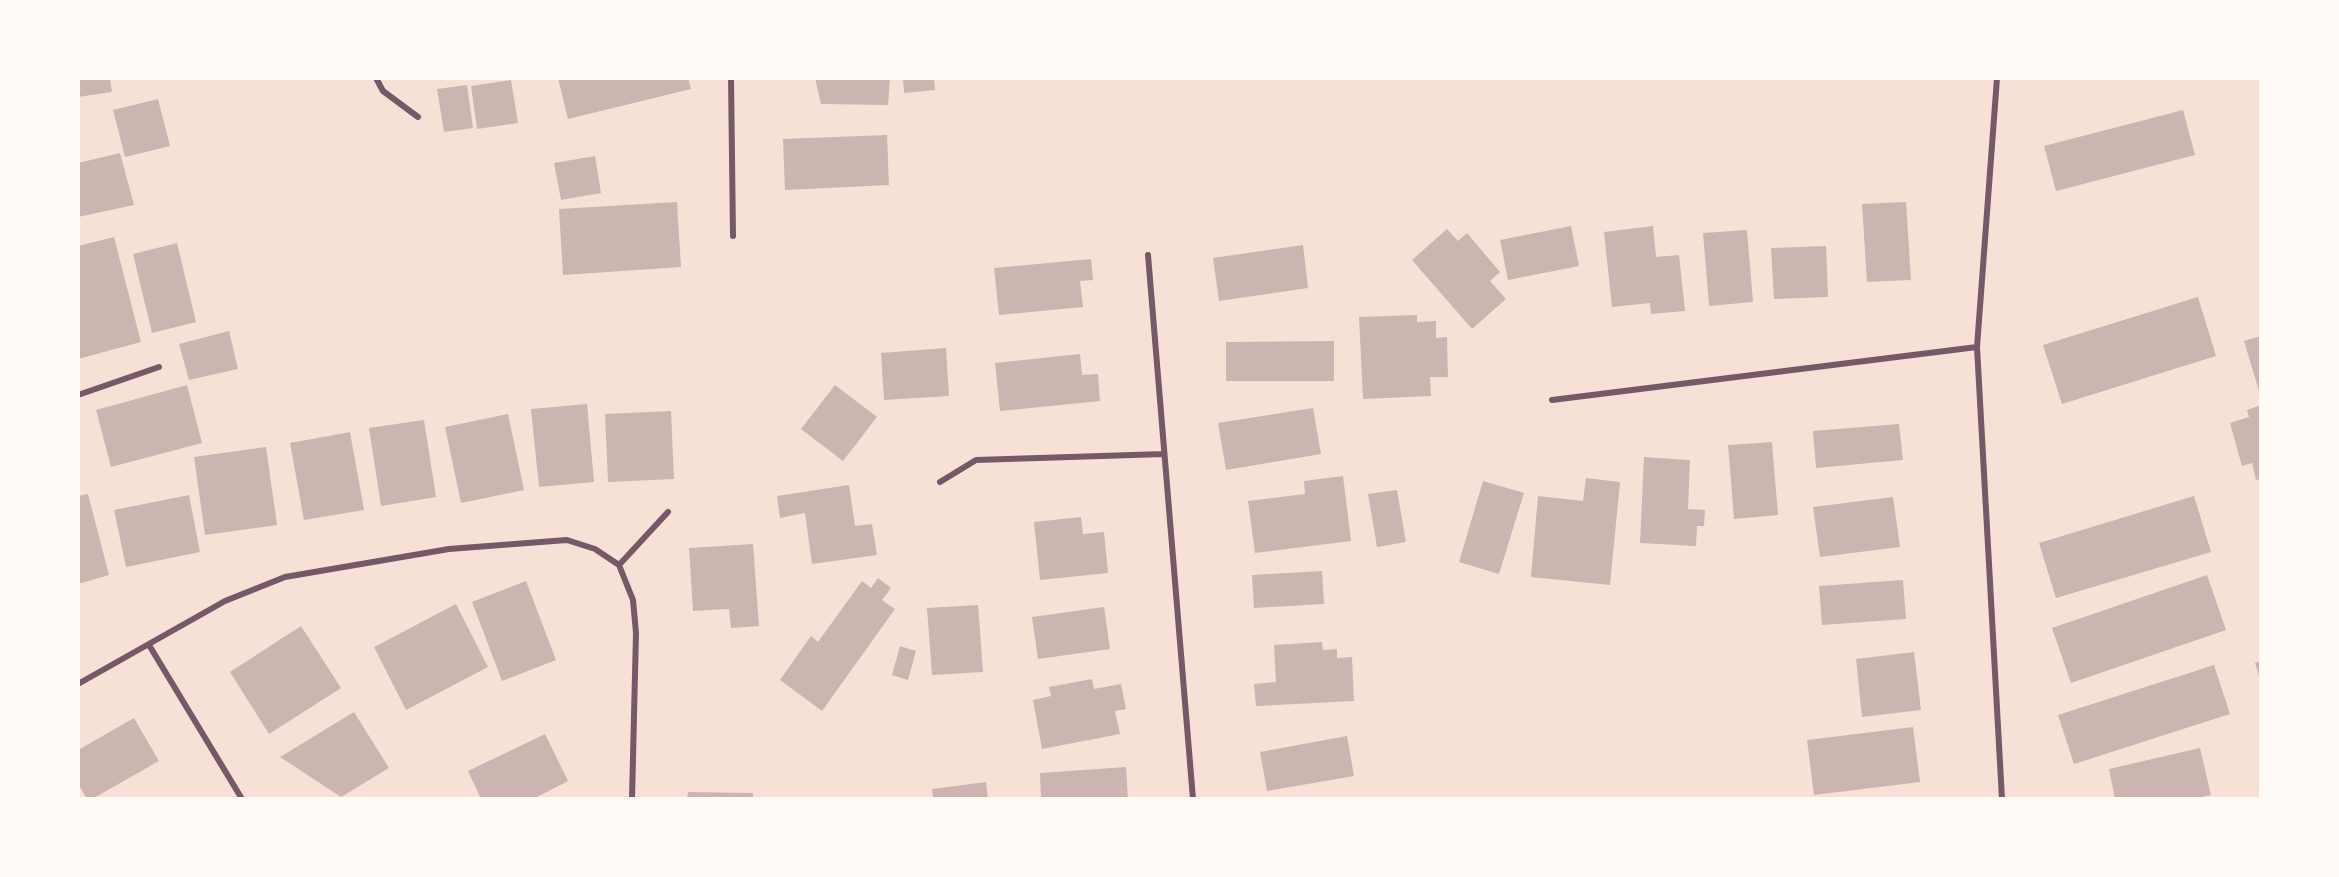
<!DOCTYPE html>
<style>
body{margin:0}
#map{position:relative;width:2339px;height:877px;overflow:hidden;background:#f7e1d7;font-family:Roboto,sans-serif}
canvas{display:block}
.frame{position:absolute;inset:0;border:80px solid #fffaf5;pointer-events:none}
</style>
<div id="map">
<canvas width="2339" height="877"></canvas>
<div class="frame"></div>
</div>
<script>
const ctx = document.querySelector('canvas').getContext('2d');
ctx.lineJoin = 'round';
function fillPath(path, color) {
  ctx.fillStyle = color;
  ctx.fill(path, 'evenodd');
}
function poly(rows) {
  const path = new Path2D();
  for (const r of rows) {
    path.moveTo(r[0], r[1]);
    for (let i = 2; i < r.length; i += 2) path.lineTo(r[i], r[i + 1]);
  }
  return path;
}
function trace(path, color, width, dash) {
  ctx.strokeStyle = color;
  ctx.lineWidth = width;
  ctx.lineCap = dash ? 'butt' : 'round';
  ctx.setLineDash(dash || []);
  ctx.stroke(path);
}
const building = poly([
 [78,78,110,78,112,92,78,97],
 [558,78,688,78,691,89,568,119],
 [815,78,890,78,888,105,821,104],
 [903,78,934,78,935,90,904,93],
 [511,80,518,123,477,129,471,86],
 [467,85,473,128,444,132,437,89],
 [158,99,170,146,125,157,113,110],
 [2183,110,2195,155,2056,191,2044,146],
 [887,135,889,185,785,190,783,139],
 [120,153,134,205,78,217,78,163],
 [595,156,601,193,561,200,554,163],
 [677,202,681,267,563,275,559,209],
 [1906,202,1911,280,1867,282,1862,204],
 [1571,226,1579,266,1508,280,1500,240],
 [1653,226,1656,257,1679,255,1685,311,1651,314,1650,303,1612,307,1604,232],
 [1447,229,1458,241,1467,233,1500,272,1490,281,1506,299,1472,329,1412,260],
 [1747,230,1753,302,1709,306,1703,233],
 [114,237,141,342,78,359,78,246],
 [177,243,196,322,152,333,133,254],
 [1303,245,1308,288,1219,301,1213,258],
 [1826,246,1828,297,1774,299,1771,248],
 [1091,259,1093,280,1080,281,1083,307,999,315,994,268],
 [2198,297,2216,356,2062,404,2043,345],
 [1417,315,1417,322,1436,321,1436,338,1447,337,1448,377,1430,377,1431,396,1363,399,1359,317],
 [229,331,238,369,189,380,179,344],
 [2261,336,2261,390,2259,391,2244,341],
 [1334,341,1334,381,1226,381,1226,342],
 [946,348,949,396,884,400,881,353],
 [1080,354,1082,375,1098,374,1100,401,1000,411,995,363],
 [187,385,202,443,111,467,96,410],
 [835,385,877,417,843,461,801,429],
 [587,404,594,482,539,487,531,409],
 [2261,405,2261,479,2256,480,2252,463,2242,466,2230,423,2249,417,2247,410],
 [1313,408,1321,454,1226,470,1218,423],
 [671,411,674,479,608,482,605,414],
 [508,414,524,490,461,503,445,427],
 [424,420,436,497,381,506,369,428],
 [1899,424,1903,460,1816,468,1813,431],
 [350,432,364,510,304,520,290,443],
 [1772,442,1778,515,1734,519,1728,445],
 [266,447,277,525,205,535,194,457],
 [1644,457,1690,460,1688,509,1705,510,1704,526,1697,526,1696,546,1640,543],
 [1343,476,1351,541,1255,553,1248,501,1305,494,1304,481],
 [1586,478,1620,482,1610,585,1531,577,1538,496,1583,501],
 [1483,481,1524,493,1499,574,1459,562],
 [849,485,855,526,872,524,877,555,812,564,805,513,780,518,777,496],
 [1397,490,1406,542,1377,547,1368,494],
 [88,494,109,575,78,584,78,496],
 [189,495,200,552,126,567,114,510],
 [2194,496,2211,552,2056,598,2039,543],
 [1893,497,1900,547,1820,557,1813,507],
 [1081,517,1083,534,1104,532,1108,573,1040,580,1034,522],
 [753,544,759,626,731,628,729,609,693,611,689,548],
 [1322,571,1324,604,1254,608,1252,575],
 [2207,575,2226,630,2071,683,2052,628],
 [878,578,891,588,882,600,895,609,822,711,780,680,811,636,818,642,862,581,871,588],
 [1903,580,1906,619,1822,625,1819,586],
 [526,581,556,660,502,681,472,602],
 [456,604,488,667,406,710,374,647],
 [978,605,983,672,932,675,927,608],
 [1104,607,1110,649,1038,659,1032,617],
 [301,626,341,688,269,734,230,672],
 [1322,642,1323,650,1337,649,1337,658,1352,657,1354,701,1256,706,1254,684,1276,682,1274,645],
 [900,646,916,651,908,680,892,675],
 [1914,652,1921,710,1862,717,1856,659],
 [2261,661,2261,679,2260,679,2255,663],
 [2214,665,2230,714,2074,764,2058,715],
 [1092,679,1094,689,1121,684,1126,709,1115,711,1120,734,1042,749,1033,700,1051,696,1049,687],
 [354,712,389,768,341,797,280,757],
 [134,718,159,761,92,799,87,799,78,784,78,750],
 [1913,727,1920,782,1814,795,1807,740],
 [545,734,568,781,533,799,481,799,468,771],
 [1347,736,1354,776,1267,791,1260,752],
 [2200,748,2211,795,2194,799,2115,799,2109,769],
 [1126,767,1128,799,1041,799,1040,773],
 [986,782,988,799,933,799,932,789],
 [688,792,753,793,753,799,687,799]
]);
const minor = poly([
 [376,78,383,91,418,117],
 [731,78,733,236],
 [1997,78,1977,347,2002,799],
 [1148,255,1193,799],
 [78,395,159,367],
 [1552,400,1977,347],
 [940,482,976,460,1164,454],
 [619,565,633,600,636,633,632,799],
 [619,565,668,512],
 [149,645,242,799],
 [78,684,225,601,285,577,449,549,567,540,595,549,619,565]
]);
fillPath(building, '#ccb4b1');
trace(minor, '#755966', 6);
</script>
